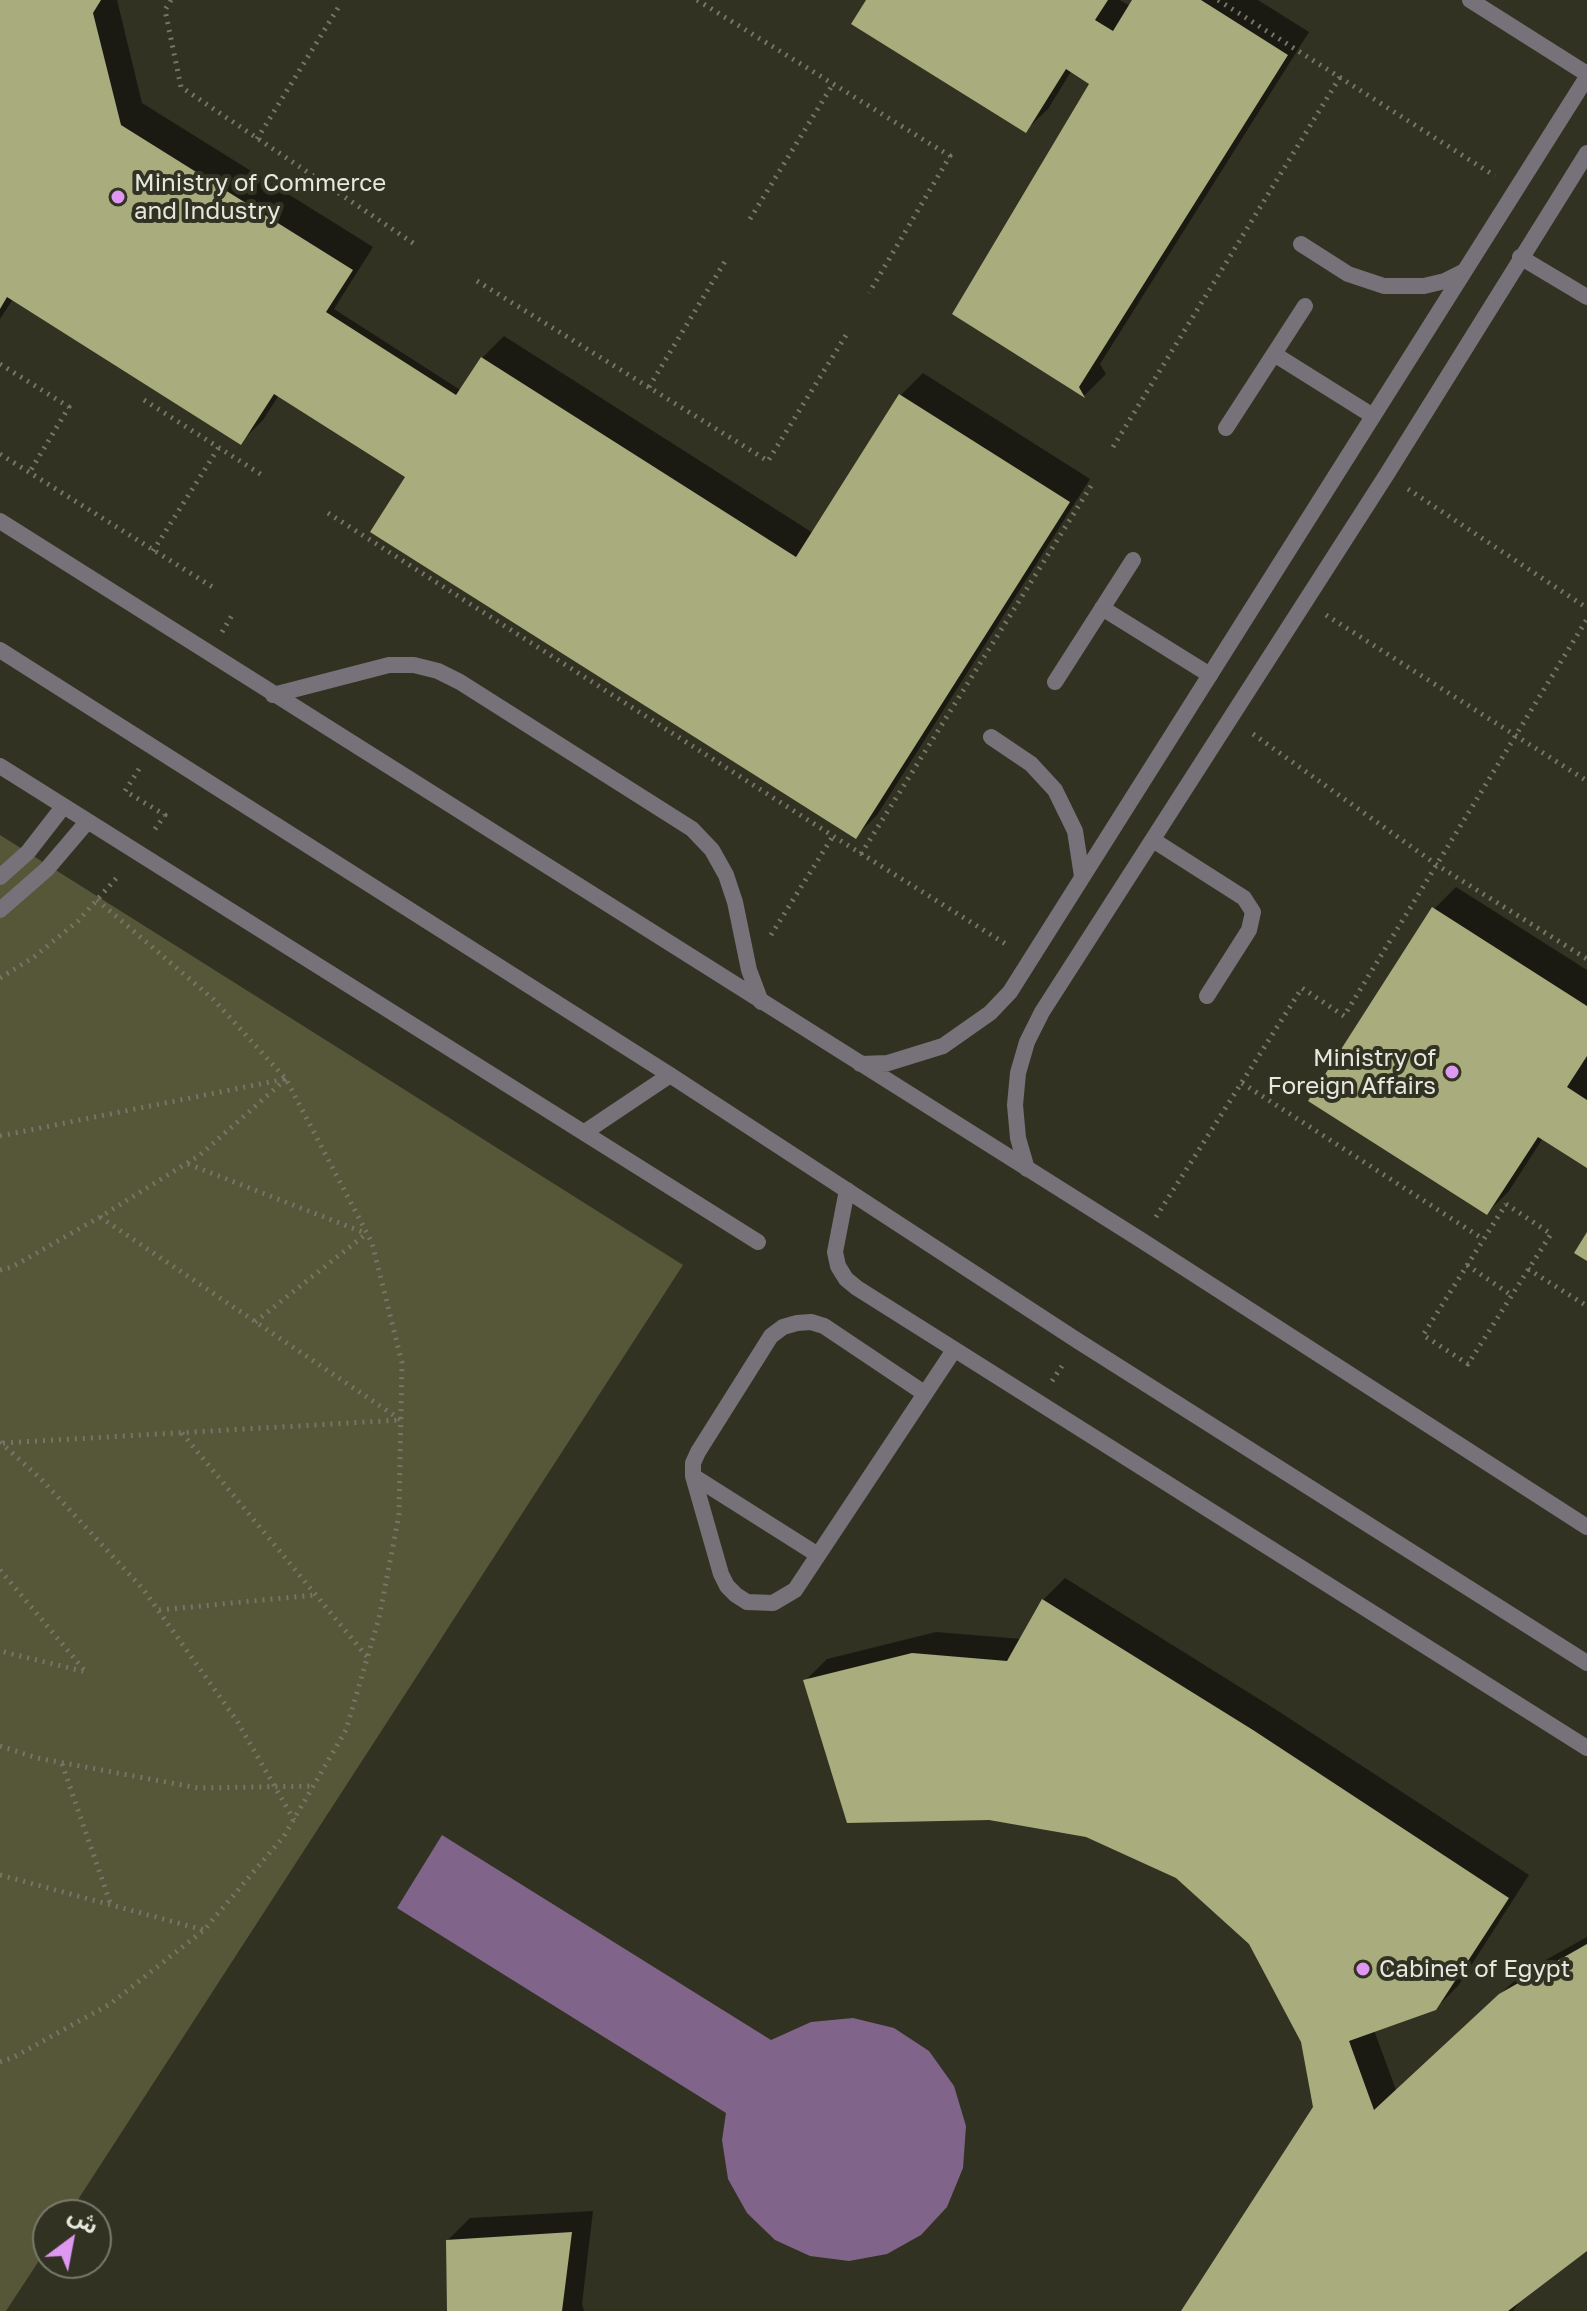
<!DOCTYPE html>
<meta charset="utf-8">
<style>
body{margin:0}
#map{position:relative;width:1587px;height:2311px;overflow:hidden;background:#313222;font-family:"Golos Text","Noto Sans Arabic",sans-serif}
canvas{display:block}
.north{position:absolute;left:32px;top:2199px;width:80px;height:80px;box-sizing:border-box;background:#313222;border:2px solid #797a6d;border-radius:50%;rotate:32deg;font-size:22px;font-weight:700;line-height:32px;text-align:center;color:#e6e7dd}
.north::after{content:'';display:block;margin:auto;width:28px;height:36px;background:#df98f1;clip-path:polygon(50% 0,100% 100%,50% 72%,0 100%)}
</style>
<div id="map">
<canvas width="1587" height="2311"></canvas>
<div class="north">ش</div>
</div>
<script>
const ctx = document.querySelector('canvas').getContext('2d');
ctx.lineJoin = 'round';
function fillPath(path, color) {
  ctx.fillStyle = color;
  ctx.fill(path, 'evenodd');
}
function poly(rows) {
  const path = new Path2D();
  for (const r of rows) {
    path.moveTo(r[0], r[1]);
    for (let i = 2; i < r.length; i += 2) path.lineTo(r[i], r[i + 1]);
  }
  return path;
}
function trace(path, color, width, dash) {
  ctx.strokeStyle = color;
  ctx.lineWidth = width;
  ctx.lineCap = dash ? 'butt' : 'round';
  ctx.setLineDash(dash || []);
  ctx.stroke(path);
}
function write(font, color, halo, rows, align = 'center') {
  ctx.font = font + ' "Golos Text",sans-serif';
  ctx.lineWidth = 8;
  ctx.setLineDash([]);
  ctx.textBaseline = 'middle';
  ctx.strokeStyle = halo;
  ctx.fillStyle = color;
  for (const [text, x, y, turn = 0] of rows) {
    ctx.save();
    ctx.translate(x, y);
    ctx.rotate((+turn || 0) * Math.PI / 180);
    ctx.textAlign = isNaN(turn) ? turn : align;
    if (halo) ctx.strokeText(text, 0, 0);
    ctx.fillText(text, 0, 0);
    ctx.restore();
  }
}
const green = poly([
 [0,835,683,1265,68,2215,48,2215,48,2247,6,2311,0,2311]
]);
const water = poly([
 [442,1835,771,2040,811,2022,853,2018,894,2028,929,2051,954,2086,966,2126,963,2168,947,2207,921,2235,887,2254,849,2261,810,2256,775,2240,747,2213,728,2179,722,2140,726,2113,397,1908]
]);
const shadow = poly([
 [0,0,117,0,142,103,373,247,334,309,462,391,482,358,504,336,813,533,901,395,923,373,1090,479,877,815,855,837,413,468,279,395,263,420,241,442,13,299,0,319],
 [868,0,1120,0,1130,6,1134,0,1258,0,1309,32,1100,364,1106,374,1085,395,955,314,1092,83,1072,70,1048,109,1025,131],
 [1456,887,1587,970,1587,1165,1543,1138,1509,1191,1487,1213,1434,909],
 [1065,1578,1275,1709,1529,1875,1458,1986,1435,2009,1374,2030,1396,2090,1524,1972,1587,1937,1587,2248,1523,2297,1513,2311,1184,2311,1315,2108,1303,2041,1251,1943,1177,1876,805,1681,827,1659,936,1632,1022,1639,1043,1600],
 [593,2211,582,2304,584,2311,449,2311,448,2240,470,2218]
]);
const building = poly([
 [0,0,101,0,93,13,121,125,353,270,326,312,456,395,481,357,796,557,899,394,1070,502,856,839,370,532,405,477,274,394,241,445,7,297,0,309],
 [866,0,1108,0,1095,20,1113,31,1132,0,1201,0,1288,55,1079,387,1085,398,952,314,1089,84,1066,69,1026,133,851,24],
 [1432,907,1587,1006,1587,1056,1567,1087,1587,1100,1587,1168,1538,1137,1487,1215,1308,1101],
 [1587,1232,1587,1261,1574,1253],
 [1042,1599,1253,1730,1509,1898,1436,2010,1349,2041,1374,2110,1499,1994,1587,1944,1587,2251,1508,2311,1181,2311,1313,2107,1301,2042,1249,1944,1176,1878,1086,1837,989,1820,847,1823,803,1680,912,1653,1007,1661],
 [572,2232,562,2311,447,2311,446,2240]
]);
const path = poly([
 [171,0,165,10,181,87,416,245],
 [697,0,950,156,869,293],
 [1218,0,1495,176],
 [257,139,338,8],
 [750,219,833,84],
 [477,281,768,461,848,332],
 [0,364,69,407,29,473],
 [649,387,727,258],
 [144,400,265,477],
 [1113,447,1340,77],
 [0,454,214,588],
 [1408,489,1587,608],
 [328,513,833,836,1009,946],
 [153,551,219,447],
 [1326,615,1587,781],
 [222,632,234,612],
 [1253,734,1437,865,1587,959],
 [139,769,125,791,165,815,153,832],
 [861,854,1091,486],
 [771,935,833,836],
 [0,978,34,957,78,921,120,874],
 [1242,1083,1483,1239],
 [0,1136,285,1079],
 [188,1164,365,1233],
 [1506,1204,1551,1234,1468,1364,1423,1335,1506,1204],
 [100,1217,401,1420],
 [1156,1217,1302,988,1344,1016,1587,619],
 [1467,1265,1511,1295],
 [1528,1269,1587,1306],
 [0,1270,12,1267,100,1217,200,1155,286,1079],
 [255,1322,366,1234],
 [1052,1381,1064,1363],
 [182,1433,368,1658],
 [0,1442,41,1479,143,1589,237,1721,294,1820],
 [3,1443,401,1420],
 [0,1570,86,1672,0,1651],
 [159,1610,315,1595],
 [0,1746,37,1758,198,1788,314,1786],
 [62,1764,111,1905],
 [0,1875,204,1930],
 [0,2062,14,2057,110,2004,204,1930,284,1836,346,1730,379,1618,399,1515,402,1363,372,1243,286,1079,213,999,97,900]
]);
const lane = poly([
 [1301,244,1348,274,1384,286,1424,286,1445,281,1463,272],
 [1520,257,1587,297],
 [1274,354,1373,416],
 [1226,428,1305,306],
 [1102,608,1210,675],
 [1055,682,1133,560],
 [273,695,389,665,414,665,438,671,460,682,692,829,712,850,726,875,735,902,749,970,761,1002],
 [991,737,1031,764,1055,790,1075,831,1082,876],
 [0,766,758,1242],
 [1153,840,1244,898,1253,912,1249,930,1207,996],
 [0,877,28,852,63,807],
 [0,910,47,869,87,822],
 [585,1132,670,1075],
 [847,1190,835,1252,838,1266,846,1279,857,1288,1587,1748],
 [924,1393,824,1326,811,1322,797,1323,783,1327,771,1336,698,1452,693,1463,693,1476,721,1574,727,1586,736,1595,747,1602,773,1603,795,1590,954,1350],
 [693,1476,818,1555]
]);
const street = poly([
 [1470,0,1587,74],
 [0,521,1141,1240,1587,1527],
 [0,650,670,1075,1078,1341,1587,1663],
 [860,1064,888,1063,943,1046,990,1013,1010,992,1587,77],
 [1027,1169,1018,1138,1015,1105,1018,1073,1027,1042,1042,1012,1387,474,1587,153]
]);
const markers = [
 [118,197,8,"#df98f1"],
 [1452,1072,8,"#df98f1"],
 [1363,1969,8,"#df98f1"]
];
const poiNames = [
 ["Ministry of Commerce",134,183],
 ["and Industry",134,211],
 ["Ministry of",1436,1058,"right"],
 ["Foreign Affairs",1436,1086,"right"],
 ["Cabinet of Egypt",1379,1969]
];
fillPath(green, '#555738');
fillPath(water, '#816489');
fillPath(shadow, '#0007');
fillPath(building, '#a9ac7c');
trace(path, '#757668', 5, [2, 6]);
trace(lane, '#777279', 16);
trace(street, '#777279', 16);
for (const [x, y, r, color] of markers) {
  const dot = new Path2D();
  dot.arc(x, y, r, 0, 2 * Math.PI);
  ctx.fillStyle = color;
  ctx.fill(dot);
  trace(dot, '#313222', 3);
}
write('24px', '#e6e7dd', '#313222', poiNames, 'left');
</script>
